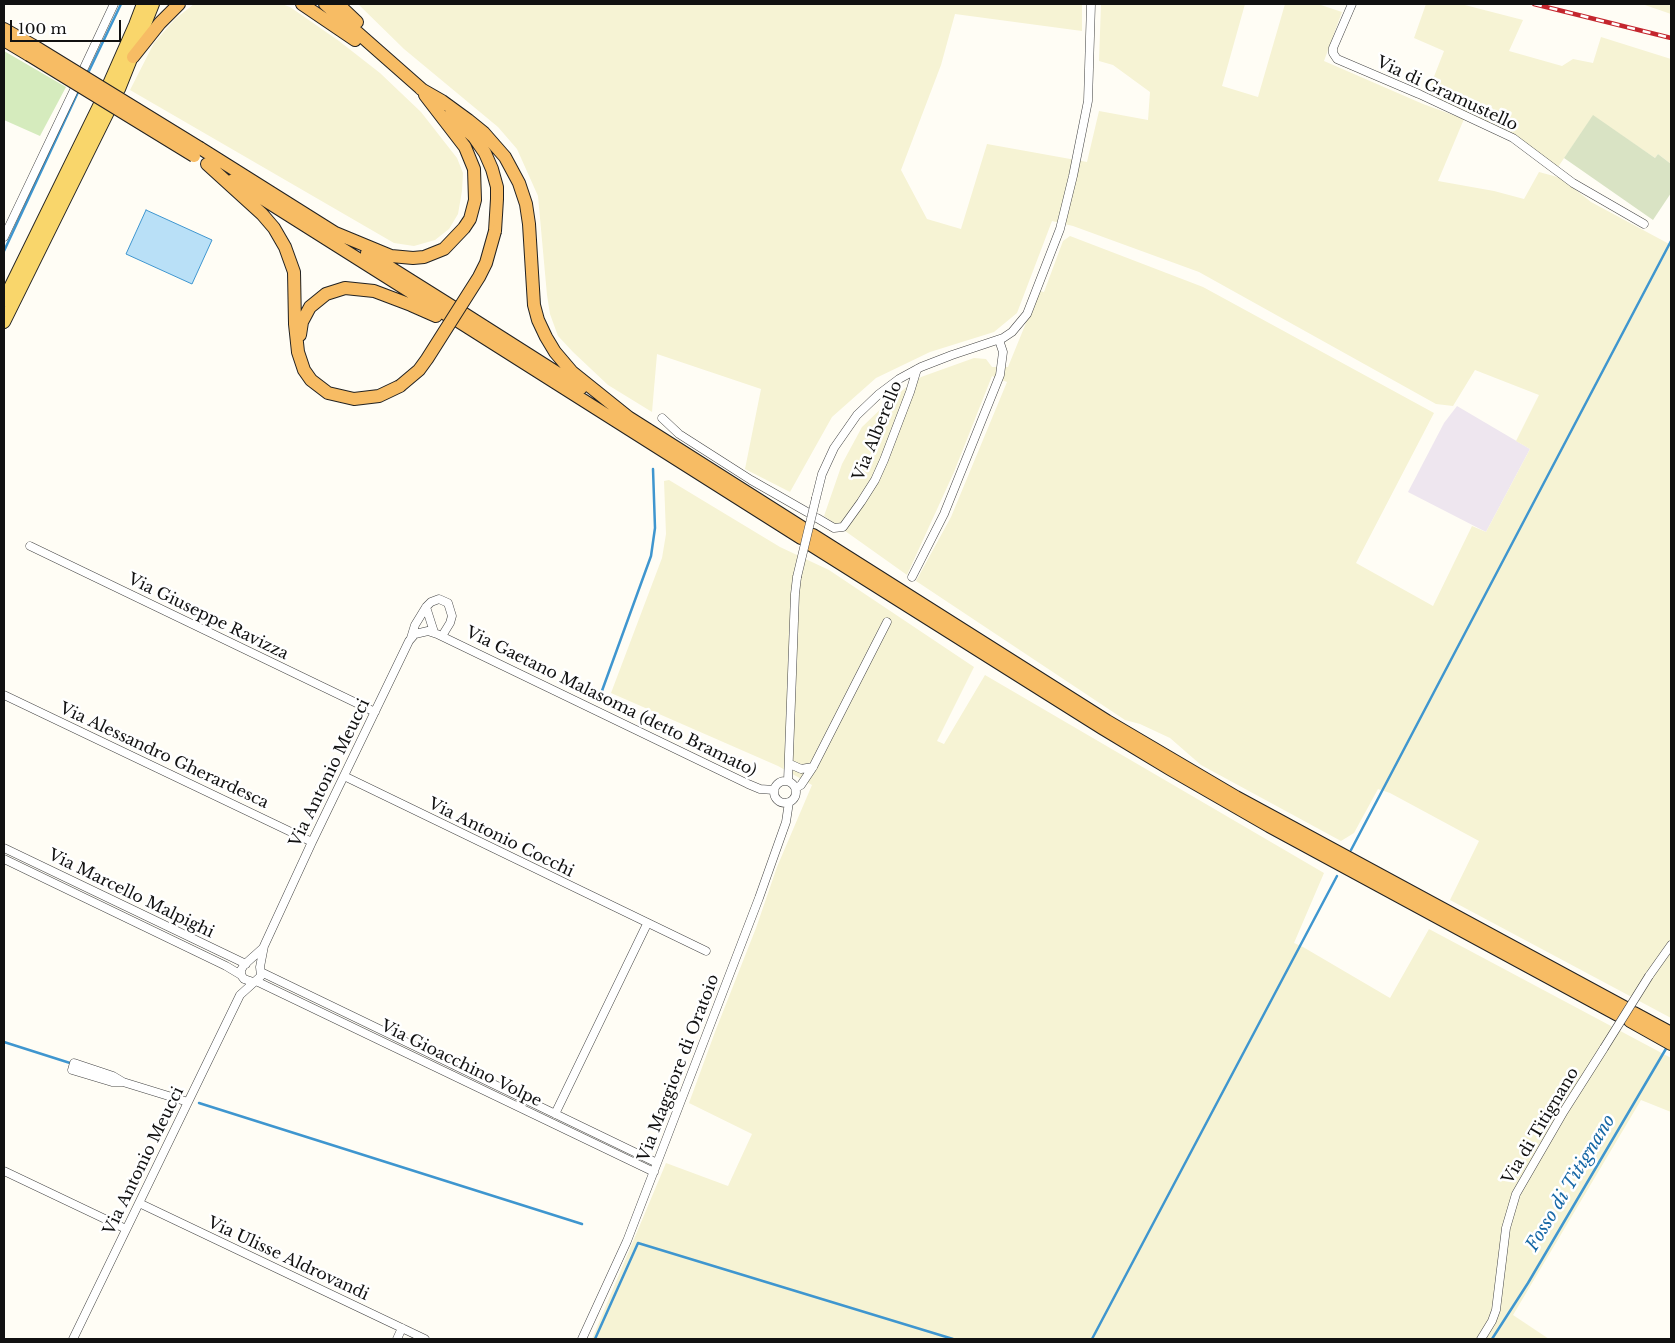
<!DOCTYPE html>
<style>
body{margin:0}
#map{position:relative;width:1675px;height:1343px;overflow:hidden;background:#fffdf5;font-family:"Libre Baskerville",serif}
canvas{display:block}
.frame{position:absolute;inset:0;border:5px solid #111;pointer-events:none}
.scale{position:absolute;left:10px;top:20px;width:111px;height:22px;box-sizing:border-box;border:2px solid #111;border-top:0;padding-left:6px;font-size:15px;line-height:18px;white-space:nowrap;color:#111;-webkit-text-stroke:4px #fff;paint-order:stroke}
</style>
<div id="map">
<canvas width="1675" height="1343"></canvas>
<div class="frame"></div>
<div class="scale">100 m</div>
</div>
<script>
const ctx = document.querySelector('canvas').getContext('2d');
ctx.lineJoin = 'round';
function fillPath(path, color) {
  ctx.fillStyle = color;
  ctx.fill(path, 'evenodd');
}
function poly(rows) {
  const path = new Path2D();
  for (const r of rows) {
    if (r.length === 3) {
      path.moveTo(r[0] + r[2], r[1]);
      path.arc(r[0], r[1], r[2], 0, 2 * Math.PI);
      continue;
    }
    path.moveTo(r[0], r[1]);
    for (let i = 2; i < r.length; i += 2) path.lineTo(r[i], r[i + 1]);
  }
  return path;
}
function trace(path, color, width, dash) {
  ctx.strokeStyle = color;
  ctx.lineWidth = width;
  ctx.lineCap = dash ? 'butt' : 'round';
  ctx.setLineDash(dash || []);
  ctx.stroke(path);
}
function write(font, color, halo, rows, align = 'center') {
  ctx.font = font + ' "Libre Baskerville",serif';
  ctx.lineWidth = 5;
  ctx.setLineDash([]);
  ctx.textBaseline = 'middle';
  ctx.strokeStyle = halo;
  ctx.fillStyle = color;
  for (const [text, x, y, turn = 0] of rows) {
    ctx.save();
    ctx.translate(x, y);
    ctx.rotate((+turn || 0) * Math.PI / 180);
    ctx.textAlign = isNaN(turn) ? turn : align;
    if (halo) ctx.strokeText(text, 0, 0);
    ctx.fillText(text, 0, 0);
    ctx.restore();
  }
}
const industrial = poly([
 [1457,406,1530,449,1486,532,1408,492,1444,423]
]);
const farmland = poly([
 [194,4,282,4,290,7,339,41,380,73,421,112,457,158,463,173,462,191,458,214,449,229,435,240,414,246,394,243,130,90,154,43,175,19],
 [358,4,1082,4,1082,31,955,14,941,65,901,170,927,219,961,229,987,144,1087,162,1099,111,1148,120,1150,92,1113,65,1099,61,1101,4,1245,4,1222,86,1258,97,1285,4,1318,4,1342,12,1324,61,1423,104,1464,119,1438,181,1494,191,1524,199,1539,172,1561,178,1591,202,1671,245,1671,1018,1450,900,1479,841,1390,793,1378,789,1354,833,1341,841,1201,765,1170,738,1140,724,1125,720,916,581,951,517,1007,382,992,376,954,472,907,575,824,516,842,464,862,427,893,397,921,377,974,358,986,359,992,367,1008,367,1039,291,1044,292,1063,241,1070,236,1203,287,1434,413,1356,563,1433,606,1472,526,1486,532,1530,449,1516,441,1539,395,1475,370,1453,406,1436,404,1199,272,1073,226,1052,221,1017,313,994,332,930,352,876,378,832,417,790,492,745,469,761,389,657,354,652,412,608,385,573,352,558,336,550,314,547,295,538,196,517,149,498,127,404,49],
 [1426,4,1461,4,1523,20,1509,51,1562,66,1573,59,1593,63,1601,37,1671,59,1671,164,1658,154,1655,158,1593,116,1558,167,1428,92,1444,51,1414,38],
 [1642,4,1671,4,1671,14],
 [669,480,780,547,829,570,974,667,937,741,944,744,985,675,1324,873,1294,943,1303,947,1390,998,1429,929,1671,1058,1671,1112,1641,1100,1513,1315,1549,1339,592,1339,666,1163,728,1186,752,1134,689,1103,715,1032,756,928,777,867,812,785,778,766,611,693,662,558,666,534,664,481]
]);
const green = poly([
 [4,51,66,87,40,136,4,120]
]);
const cemetery = poly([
 [1593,115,1655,158,1658,154,1671,164,1671,193,1653,220,1564,158]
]);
const water = poly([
 [146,210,212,240,192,284,126,254,146,210]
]);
const stream = poly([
 [89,71,121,4],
 [4,251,79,90],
 [599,699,651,556,655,528,653,469],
 [1351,850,1671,241],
 [4,1042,70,1063],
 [199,1103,582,1224],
 [595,1339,638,1243,953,1339],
 [1092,1339,1337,876],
 [1492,1339,1528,1283,1667,1047]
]);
const minor = poly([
 [1352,4,1333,48,1333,53,1337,59,1419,94,1513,138,1573,183,1644,224],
 [84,68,114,4],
 [4,237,75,88],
 [662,418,679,434,751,480,807,512],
 [816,498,822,474,834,448,857,415,879,394,899,379,921,367,952,355,1003,338,1012,332,1027,314,1060,229,1073,176,1088,101,1091,4],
 [817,518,834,528,843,527,861,502,875,480,884,460,910,392,917,369],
 [30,546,375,712],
 [912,577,944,514,1000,375,1003,352,999,340],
 [426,607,434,632],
 [411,638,415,625,426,607,431,602,439,599,448,603,452,616,450,623,442,636],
 [4,695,312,842],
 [790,764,801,769,813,767],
 [344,776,706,951],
 [785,792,11],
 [788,781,795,594,797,577],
 [796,788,801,785,813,767,887,622],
 [4,848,246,964],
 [4,859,226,966,241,975],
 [261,972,657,1163],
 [1649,976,1671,945],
 [256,981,654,1172],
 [253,982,244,979,241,975,241,970,244,965,263,948],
 [123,1082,112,1082,72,1070,74,1063,113,1076,123,1082,188,1102],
 [555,1114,647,924],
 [4,1171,126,1229],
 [139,1203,425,1339],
 [73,1339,240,995,261,976,260,967,264,946,312,842,409,641,415,634,428,631,437,634,748,784,760,789,774,790],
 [397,1339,402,1328],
 [582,1339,627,1241,759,898,786,822,789,802],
 [1481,1339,1492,1321,1496,1310,1506,1228,1516,1194,1564,1111,1604,1048]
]);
const primary = poly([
 [109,84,135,25,143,4],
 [119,89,153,4],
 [4,300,100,104],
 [4,322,109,110]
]);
const trunk = poly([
 [302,4,355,40],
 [325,4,426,93],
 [338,4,357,22],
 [4,29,34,46],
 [4,40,29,55],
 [133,57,160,23,179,4],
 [421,89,442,101,468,120,484,133,505,157,519,183,526,204,529,224,534,305,538,320,546,337,555,352,572,372,633,421],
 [450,115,474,137,485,153,492,169,497,187,497,199,495,231],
 [200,148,340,236],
 [207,164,262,214,274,228,285,247,294,272,295,324,298,352,304,370,311,380,328,393,354,399,379,396,400,386],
 [233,180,447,315],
 [333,232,391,256,413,258,424,257,444,249,464,228,470,219,475,200,474,169,465,147,425,95],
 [367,253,453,307],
 [463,313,581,388],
 [458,321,801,538],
 [300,335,302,322,310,307,326,294,345,288,374,291,411,305,436,316],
 [628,417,803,528],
 [813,535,1107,721,1236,797,1624,1007],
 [811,545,1102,728,1170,769,1269,826,1618,1015],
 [1634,1013,1671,1033],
 [1630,1021,1671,1044]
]);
const rail = poly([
 [1534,4,1671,38]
]);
const minorBridge = poly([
 [797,577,816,498],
 [1604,1048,1649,976]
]);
const trunkBridge = poly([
 [34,46,200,148],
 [29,55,194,156],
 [400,386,419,370,427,359,479,277,486,263,495,231]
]);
const streetNames = [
 ["Via di Gramustello",1447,94,25],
 ["Via Alberello",878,431,-68],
 ["Via Giuseppe Ravizza",208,617,26],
 ["Via Gaetano Malasoma (detto Bramato)",611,702,26],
 ["Via Alessandro Gherardesca",164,756,25],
 ["Via Antonio Meucci",330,773,-64],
 ["Via Antonio Cocchi",501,838,26],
 ["Via Marcello Malpighi",131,894,26],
 ["Via Gioacchino Volpe",461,1064,26],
 ["Via Maggiore di Oratoio",679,1068,-69],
 ["Via di Titignano",1541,1126,-59],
 ["Via Antonio Meucci",144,1161,-64],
 ["Via Ulisse Aldrovandi",288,1259,25]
];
const waterNames = [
 ["Fosso di Titignano",1571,1183,-59]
];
fillPath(industrial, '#eee6ef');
fillPath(farmland, '#f6f3d4');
fillPath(green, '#d5ebbd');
fillPath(cemetery, '#d9e3c4');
fillPath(water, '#b9e0f7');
trace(water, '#3f96cf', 1);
trace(stream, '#3f96cf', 2.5);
trace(minor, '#444', 9);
trace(primary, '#222', 14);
trace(trunk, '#222', 14);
trace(minor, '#fff', 8);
trace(primary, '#f9d66b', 12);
trace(trunk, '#f7bc64', 12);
trace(rail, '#c4262e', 4.5);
trace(rail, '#fff', 2.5, [8]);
trace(minorBridge, '#444', 9, []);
trace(trunkBridge, '#222', 14, []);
trace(minorBridge, '#fff', 8);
trace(trunkBridge, '#f7bc64', 12);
write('16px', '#111', '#fff', streetNames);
write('italic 18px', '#1768a6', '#fff', waterNames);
</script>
